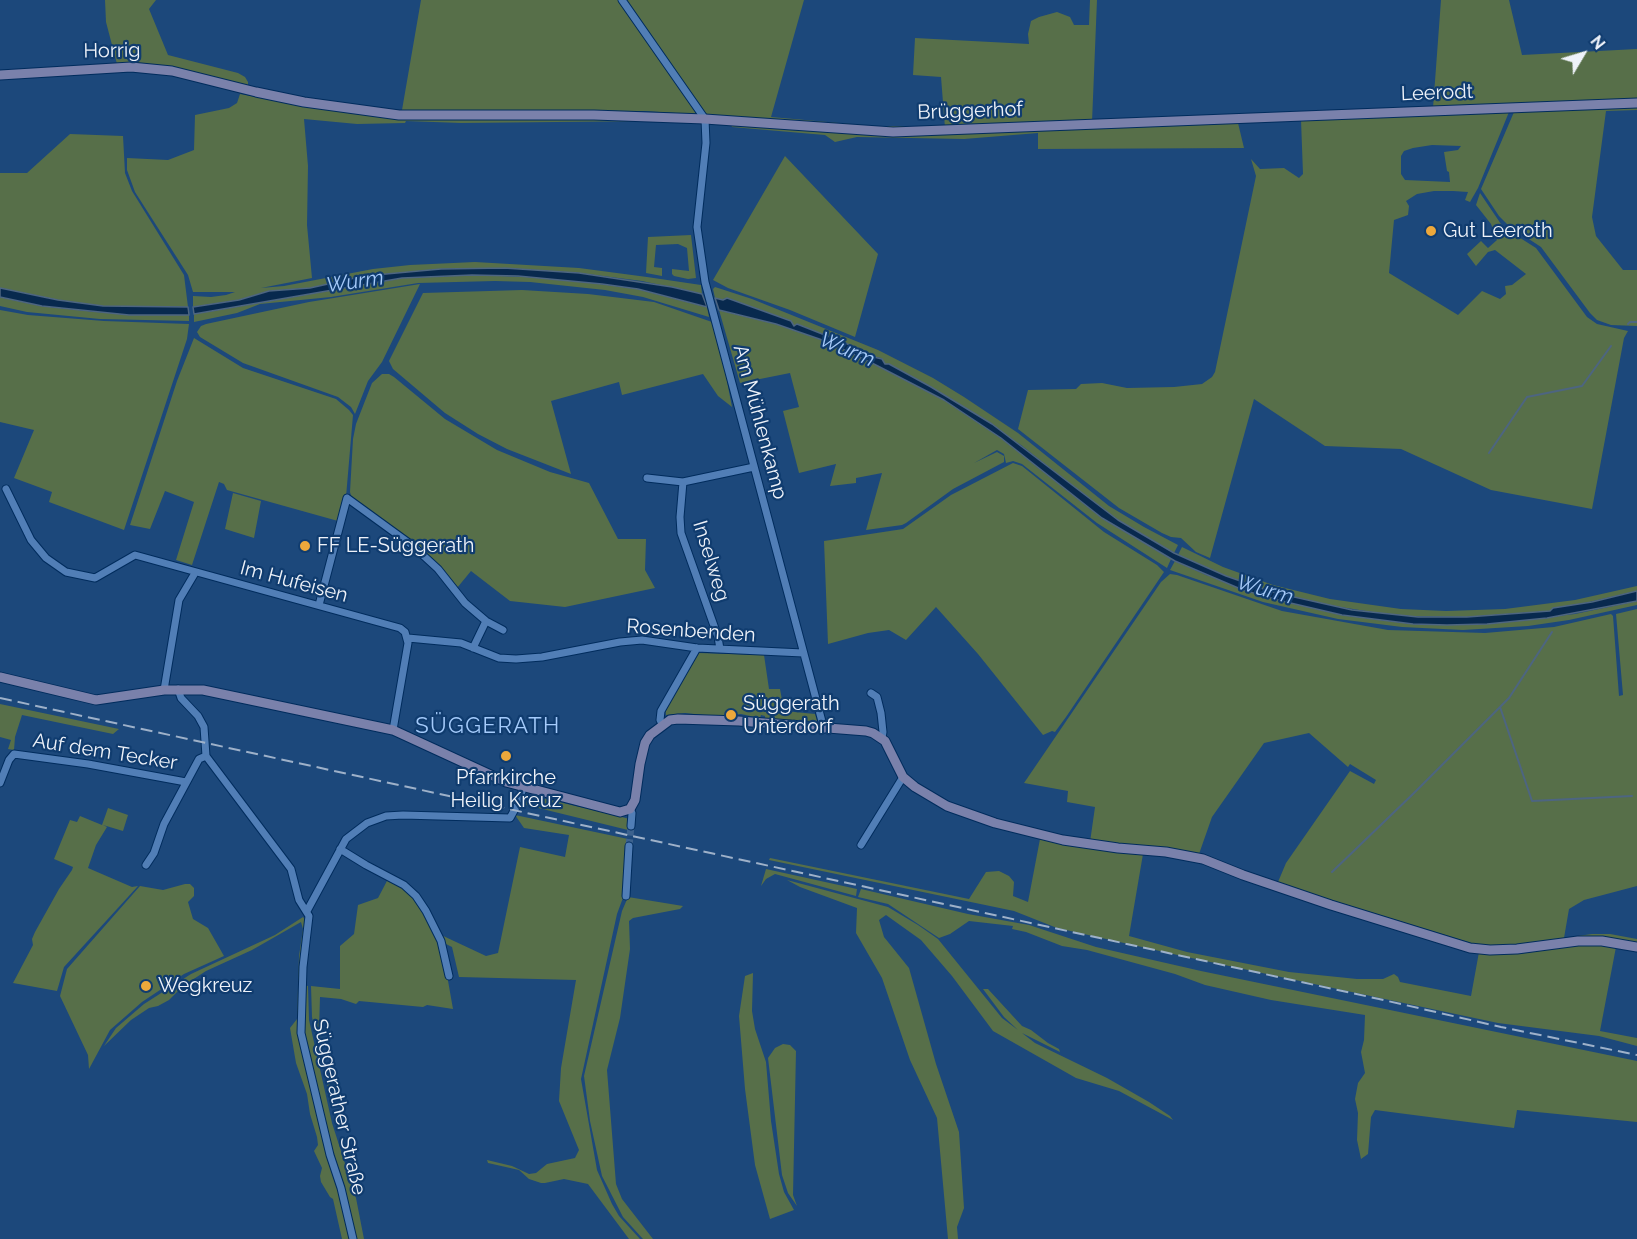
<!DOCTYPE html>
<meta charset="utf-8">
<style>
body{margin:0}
#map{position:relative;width:1637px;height:1239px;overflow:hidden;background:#1c487b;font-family:Raleway,sans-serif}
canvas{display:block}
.north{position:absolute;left:1553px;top:24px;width:60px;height:60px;-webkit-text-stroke:4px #103c6f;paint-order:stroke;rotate:52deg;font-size:16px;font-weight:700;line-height:24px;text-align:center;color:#eef2f9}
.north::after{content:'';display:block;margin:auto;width:21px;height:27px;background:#eef2f9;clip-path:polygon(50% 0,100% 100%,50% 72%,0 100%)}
</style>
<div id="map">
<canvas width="1637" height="1239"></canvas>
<div class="north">N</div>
</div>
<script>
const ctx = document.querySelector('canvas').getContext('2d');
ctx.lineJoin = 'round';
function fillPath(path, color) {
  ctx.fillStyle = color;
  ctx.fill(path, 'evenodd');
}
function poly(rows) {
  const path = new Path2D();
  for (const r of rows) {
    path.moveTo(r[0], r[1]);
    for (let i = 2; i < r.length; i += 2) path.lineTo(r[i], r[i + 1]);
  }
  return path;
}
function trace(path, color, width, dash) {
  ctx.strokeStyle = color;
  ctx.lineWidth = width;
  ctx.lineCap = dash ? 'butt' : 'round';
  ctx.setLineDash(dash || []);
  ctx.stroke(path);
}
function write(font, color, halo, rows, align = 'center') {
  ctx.font = font + ' Raleway,sans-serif';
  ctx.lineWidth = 4.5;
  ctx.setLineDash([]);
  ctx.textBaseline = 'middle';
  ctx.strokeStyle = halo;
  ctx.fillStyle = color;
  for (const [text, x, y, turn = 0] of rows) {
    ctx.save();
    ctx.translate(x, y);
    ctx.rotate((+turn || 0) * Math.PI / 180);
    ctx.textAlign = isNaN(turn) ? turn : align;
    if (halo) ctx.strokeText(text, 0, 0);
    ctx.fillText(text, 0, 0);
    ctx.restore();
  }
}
const green = poly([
 [105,0,156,0,149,9,168,55,238,73,245,77,248,82,248,88,117,64,106,22],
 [421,0,804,0,771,117,873,126,912,126,911,129,645,111,402,110],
 [1090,0,1097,0,1092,122,945,128,941,77,913,75,915,38,1029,44,1028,34,1031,21,1039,17,1057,12,1070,17,1074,25,1089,25],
 [1441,0,1509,0,1522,55,1637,49,1637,100,1433,108],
 [240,94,328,110,694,121,697,123,654,121,461,123,406,121,405,123,357,124,304,119,308,166,307,225,312,278,261,288,284,286,373,269,410,265,475,262,579,268,647,277,701,285,702,294,642,281,579,273,504,268,441,269,364,276,310,288,269,291,239,300,193,307,193,296,211,297,226,295,235,292,193,292,188,275,135,192,127,170,127,158,168,160,194,150,195,115,229,108,237,103],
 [1637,107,1637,110,1606,111,1592,217,1596,236,1623,270,1637,270,1637,326,1611,325,1597,320,1590,313,1541,247,1509,226,1499,216,1481,189,1514,112],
 [1509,112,1478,188,1470,202,1465,200,1468,192,1453,191,1434,191,1417,194,1406,201,1409,206,1408,215,1394,220,1389,273,1458,315,1482,291,1500,299,1506,294,1505,286,1512,285,1526,274,1495,250,1488,252,1476,266,1467,254,1481,241,1488,248,1497,240,1491,224,1476,205,1480,193,1503,227,1536,248,1587,317,1597,324,1628,331,1624,338,1592,509,1491,490,1401,449,1325,446,1254,399,1210,558,1196,552,1181,538,1171,537,1162,533,1119,508,1018,429,1028,390,1076,389,1081,384,1102,383,1127,388,1174,387,1202,384,1212,377,1215,372,1256,176,1251,159,1260,169,1284,168,1299,178,1303,174,1301,120],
 [1432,145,1461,146,1458,150,1444,152,1447,171,1449,172,1450,182,1405,180,1401,174,1401,156,1404,151,1413,148],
 [730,123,857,134,905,135,1238,123,1244,148,1038,149,1038,133,964,139,857,137,835,142,825,135,732,127],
 [70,134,123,136,125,173,132,191,184,275,188,307,103,306,58,300,0,288,0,173,27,173],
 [785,156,878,254,855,337,790,310,728,288,713,280],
 [691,235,696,278,688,279,674,276,672,274,672,269,689,271,687,248,678,244,656,245,654,267,662,268,662,276,646,273,648,237],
 [472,275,555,278,638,289,707,307,709,317,643,297,605,290,530,282,495,281,418,283,331,297,260,304,237,313,194,322,194,314,402,278],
 [420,284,382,362,368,381,355,414,351,407,338,397,243,363,200,337,197,332,201,326,206,324,309,302],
 [715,287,752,299,878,350,933,378,964,397,1018,433,1109,506,1144,527,1178,545,1174,553,1118,520,1094,503,1021,445,885,364,881,358,866,355,860,349,797,324,794,326,790,321,727,298,719,300,715,298,713,289],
 [522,290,588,294,654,302,712,322,725,371,732,407,718,396,703,374,622,395,619,382,551,401,571,474,507,449,478,434,445,413,393,369,389,361,423,293],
 [0,297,42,306,96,312,189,315,189,321,100,319,27,312,0,306],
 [0,310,28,315,104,321,189,324,187,339,124,530,49,502,52,492,14,478,34,430,0,422],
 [719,310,776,324,828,342,872,363,944,400,1001,438,1102,518,1171,559,1167,568,1097,523,1022,464,1013,461,1006,463,1004,454,997,450,974,463,997,452,1004,456,1004,462,953,489,906,523,902,525,866,530,882,473,856,478,856,483,830,486,836,464,799,473,783,411,799,407,790,373,740,383],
 [194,338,243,368,336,399,349,410,353,415,346,497,338,521,227,490,224,484,219,482,192,565,176,560,194,502,165,491,150,529,130,525,177,381],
 [382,374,389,374,394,377,445,419,497,450,550,472,589,483,618,539,646,539,645,570,655,588,565,607,510,601,471,571,457,588,441,570,352,499,350,492,353,439,356,424,372,383],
 [1013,463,1022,466,1104,532,1157,565,1164,572,1066,717,1055,732,1052,731,1043,735,978,654,936,607,906,640,889,630,868,633,828,644,824,541,903,529,951,495],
 [233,493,261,501,254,538,225,529],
 [1182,547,1223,567,1273,585,1330,599,1401,609,1446,611,1505,609,1575,600,1637,586,1637,591,1550,611,1467,617,1398,616,1321,604,1272,592,1226,576,1178,555],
 [1175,561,1206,575,1342,615,1413,624,1487,624,1575,614,1637,601,1637,605,1569,620,1528,626,1463,630,1402,627,1338,619,1263,602,1170,570],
 [1170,574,1177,575,1282,611,1388,630,1485,633,1554,627,1611,614,1613,616,1619,696,1623,695,1616,614,1637,609,1637,886,1584,900,1569,909,1564,938,1592,934,1610,934,1637,939,1637,944,1501,947,1478,945,1289,887,1278,882,1286,863,1350,771,1374,784,1376,780,1350,764,1348,767,1309,733,1264,743,1212,817,1199,854,1090,842,1095,807,1067,802,1068,791,1024,783,1161,582],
 [699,653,764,655,769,689,780,689,784,711,815,714,817,721,815,723,765,719,765,716,761,715,760,718,741,714,713,716,685,713,666,715,665,709],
 [0,704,119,729,113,734,22,715,15,737,14,750,8,749,11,740,0,737],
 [542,798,630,819,628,830,522,804,524,801,535,803],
 [108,808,128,815,123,831,103,825,107,827,96,845,88,868,132,887,138,886,64,967,57,991,13,983,33,945,32,939,35,932,59,889,72,870,73,867,54,859,70,820,77,822,80,816,102,825],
 [515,815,628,839,624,895,617,914,581,1079,597,1170,612,1204,619,1216,640,1239,629,1239,588,1184,564,1179,545,1183,541,1183,529,1179,519,1170,488,1163,487,1160,512,1166,529,1174,536,1173,547,1164,575,1158,579,1150,559,1101,561,1068,576,980,459,977,452,947,442,942,439,934,486,956,498,953,520,847,565,857,569,835,524,828],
 [1040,839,1070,846,1143,854,1129,936,1187,952,1289,972,1357,979,1383,979,1394,974,1398,977,1400,982,1471,996,1479,952,1517,954,1590,944,1616,947,1600,1031,1637,1038,1637,1046,1599,1036,1498,1023,1182,956,1057,928,1014,911,769,860,770,858,969,899,986,872,999,871,1009,876,1014,882,1013,896,1028,902],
 [766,869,857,889,856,896,775,874,766,879,761,886],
 [388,879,406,889,413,897,430,922,444,958,453,1009,427,1005,423,1007,359,1001,356,1004,341,999,320,997,319,1030,333,1101,331,1102,312,1017,311,986,340,989,340,946,354,934,358,905,378,898],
 [787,880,888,907,918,925,938,939,1002,1018,1018,1030,1004,1017,983,989,988,989,1022,1026,1031,1030,1048,1043,1059,1049,1060,1052,1022,1033,1035,1043,1107,1078,1149,1102,1170,1116,1173,1120,1119,1091,1076,1078,993,1031,952,976,921,940,886,915,879,920,884,937,909,968,936,1064,959,1132,964,1208,957,1227,958,1239,948,1239,937,1118,910,1060,882,978,856,933,857,908,800,887],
 [185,884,190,884,194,888,194,896,188,902,193,919,208,928,224,956,184,974,142,1002,110,1030,89,1069,88,1055,60,996,67,969,140,886,163,890],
 [861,889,968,914,1029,925,1096,947,1201,971,1637,1061,1637,1122,1517,1110,1514,1128,1375,1110,1371,1117,1368,1154,1361,1159,1357,1140,1358,1113,1355,1099,1358,1083,1365,1073,1361,1052,1364,1040,1365,1015,1271,1000,1205,985,1175,974,1087,950,1062,946,1026,932,1012,929,1013,926,969,921,950,934,939,938,888,904,858,897],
 [628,897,683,906,680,909,633,918,629,921,630,949,620,1018,607,1070,616,1184,622,1199,653,1239,643,1239,623,1217,602,1176,590,1121,584,1076,622,911],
 [303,917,306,921,299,1018,351,1239,342,1239,333,1199,330,1197,321,1182,320,1176,322,1168,314,1151,318,1145,317,1137,310,1114,307,1094,296,1063,290,1028,297,1019,299,956,303,929,301,922,252,950,206,971,183,986,169,1000,158,1006,149,1008,131,1020,104,1046,116,1028,144,1004,191,974,275,935],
 [753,973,752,1011,755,1029,766,1062,771,1121,779,1174,784,1192,794,1210,770,1219,755,1165,745,1089,739,1016,745,976],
 [304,985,308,986,309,1020,332,1123,356,1198,364,1239,356,1239,345,1191,329,1139,304,1032],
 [783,1044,790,1045,796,1051,793,1195,797,1206,788,1193,782,1175,768,1058,775,1048]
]);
const water = poly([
 [504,268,579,273,672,287,702,294,707,307,638,289,602,284,518,276,472,275,402,278,194,314,193,307,239,300,269,291,310,288,364,276,441,269,504,268],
 [0,288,58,300,103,306,188,307,189,315,129,315,42,306,0,297,0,288],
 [715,298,723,300,727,298,791,321,794,326,797,324,860,349,866,355,882,359,885,364,889,364,931,387,992,424,1118,520,1174,553,1226,576,1272,592,1352,610,1418,617,1467,617,1550,611,1553,608,1592,602,1637,591,1637,601,1547,618,1487,624,1447,625,1413,624,1342,615,1282,601,1243,590,1175,561,1102,518,1001,438,944,400,872,363,828,342,776,324,719,310,715,298]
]);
const stream = poly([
 [1628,324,1630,322,1637,322],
 [1489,453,1527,397,1582,386,1611,346],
 [1500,707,1532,801,1632,796],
 [1332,872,1415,792,1509,698,1552,632]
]);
const minorTunnel = poly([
 [629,846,631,826]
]);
const minor = poly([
 [622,0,705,119,706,143,697,227,705,282,824,729],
 [647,478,683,482,754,467],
 [683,482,680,517,681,533,718,637,720,649],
 [6,489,31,540,46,558,66,572,95,578,135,555,400,628,405,632,408,643,393,730],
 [319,605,347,498,413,546,438,569,465,603,486,621,503,630],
 [408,638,461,643,499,658,516,659,542,657,620,642,642,640,697,648,803,653],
 [473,648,486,621],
 [178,689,181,698,198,716,204,727,206,756],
 [164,690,179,600,195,573],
 [871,693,877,697,881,713,883,732,882,738],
 [662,724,660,720,661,711,697,648],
 [206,756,291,869,299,900,309,916,303,967,301,1033,330,1155,341,1188,353,1239],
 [0,783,9,760,14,754,88,764,186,782],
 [630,809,632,813,631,826],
 [861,845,903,777],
 [340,849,366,865,404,885,416,896,426,911,441,941,449,976],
 [146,865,154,853,164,824,199,759,206,756],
 [626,896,629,846],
 [307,911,346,839,367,823,386,816,403,815,510,818,520,800,523,787]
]);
const secondary = poly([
 [0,75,131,67,172,71,256,92,304,102,399,115,594,115,705,119,893,132,1637,103],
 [0,677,96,700,164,690,203,690,393,730,506,782,620,812,630,809,635,800,640,764,645,743,650,735,670,720,678,719,739,721,866,731,873,733,885,741,903,777,915,787,947,806,995,823,1063,840,1118,848,1166,852,1203,859,1243,875,1331,905,1470,948,1490,950,1517,949,1578,941,1602,941,1637,947]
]);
const rail = poly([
 [0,698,1379,999,1501,1027,1637,1055]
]);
const markers = [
 [1431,231,6,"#eda83b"],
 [305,546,6,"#eda83b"],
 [731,715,6,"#eda83b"],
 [506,756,6,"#eda83b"],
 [146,986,6,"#eda83b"]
];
const streetNames = [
 ["Horrig",112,51,-1],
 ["Leerodt",1437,93,-2],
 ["Brüggerhof",970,111,-2],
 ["Am Mühlenkamp",760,422,75],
 ["Inselweg",711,561,73],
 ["Im Hufeisen",294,582,15],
 ["Rosenbenden",691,631,4],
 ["Auf dem Tecker",105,752,9],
 ["Süggerather Straße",339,1107,77]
];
const poiNames = [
 ["Gut Leeroth",1443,231],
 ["FF LE-Süggerath",317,546],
 ["Süggerath",743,704],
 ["Unterdorf",743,727],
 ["Pfarrkirche",506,778,"center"],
 ["Heilig Kreuz",506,801,"center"],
 ["Wegkreuz",158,986]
];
const waterNames = [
 ["Wurm",355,282,-8],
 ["Wurm",847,350,23],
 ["Wurm",1265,590,16]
];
const quarterNames = [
 ["SÜGGERATH",488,726]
];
fillPath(green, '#576f49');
fillPath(water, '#08294e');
trace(water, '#4d6581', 1.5);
trace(stream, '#4d6581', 2);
trace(minorTunnel, '#3c628e', 7, [7, 3.5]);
trace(minor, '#002c5d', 9);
trace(secondary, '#002c5d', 11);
trace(minor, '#517eb6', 7);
trace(secondary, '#7a81ab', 9);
trace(rail, '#9eb1c9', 2, [12, 6]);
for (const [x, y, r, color] of markers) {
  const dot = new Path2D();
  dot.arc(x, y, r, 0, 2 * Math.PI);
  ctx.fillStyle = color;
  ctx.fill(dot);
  trace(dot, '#103c6f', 2);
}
write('20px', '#eef2f9', '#103c6f', streetNames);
write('20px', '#eef2f9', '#103c6f', poiNames, 'left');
write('italic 21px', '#a6caf9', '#103c6f', waterNames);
ctx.letterSpacing = '1.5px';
write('22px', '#a5cbfb', '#103c6f', quarterNames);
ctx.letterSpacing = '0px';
</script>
